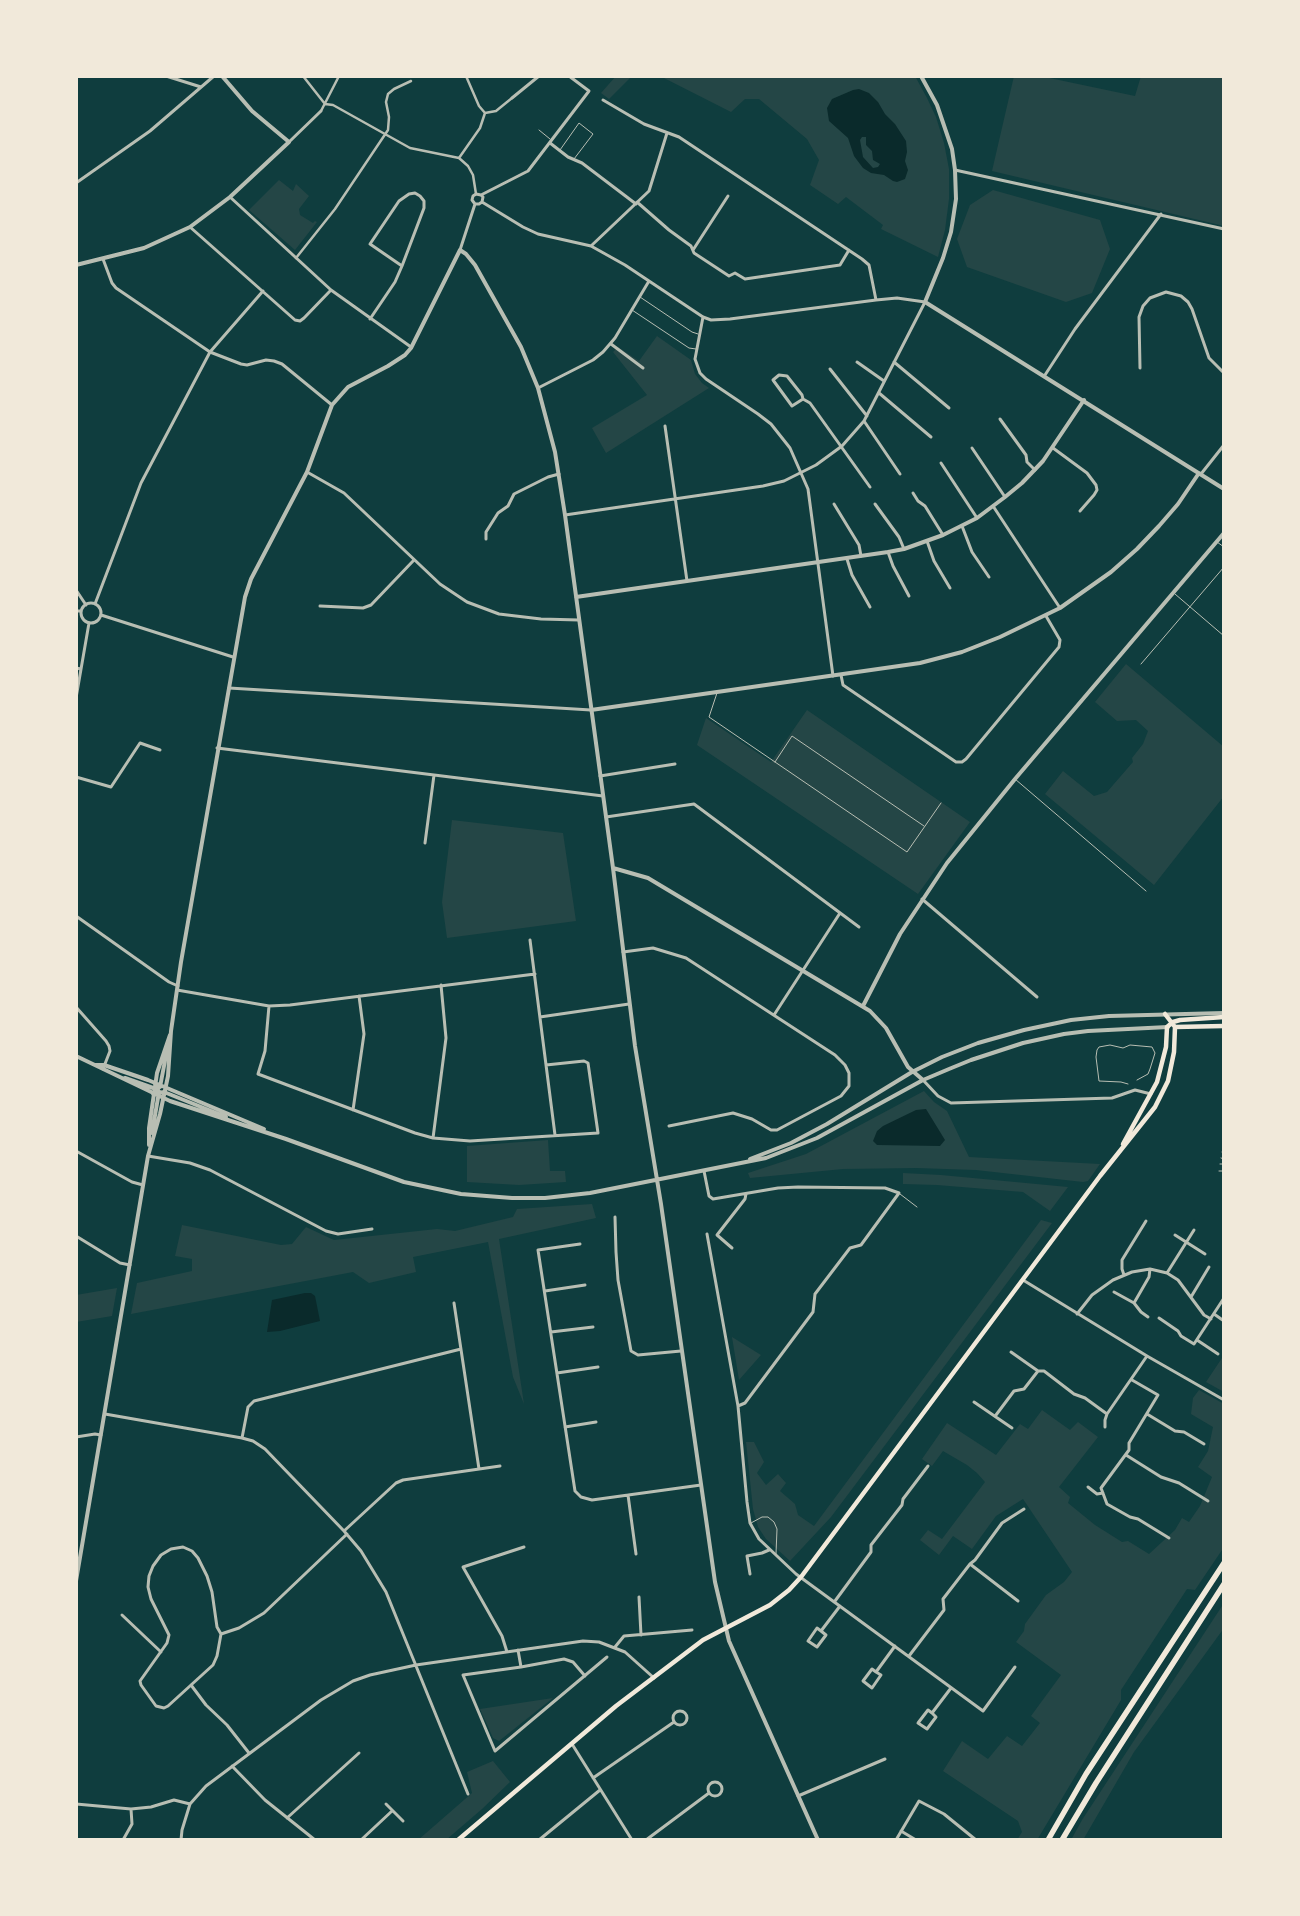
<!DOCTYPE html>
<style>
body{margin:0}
#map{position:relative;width:1300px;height:1916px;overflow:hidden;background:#0f3d3e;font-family:"DejaVu Sans",sans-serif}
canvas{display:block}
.frame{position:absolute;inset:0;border:78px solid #f1e9da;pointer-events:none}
</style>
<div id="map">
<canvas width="1300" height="1916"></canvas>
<div class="frame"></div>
</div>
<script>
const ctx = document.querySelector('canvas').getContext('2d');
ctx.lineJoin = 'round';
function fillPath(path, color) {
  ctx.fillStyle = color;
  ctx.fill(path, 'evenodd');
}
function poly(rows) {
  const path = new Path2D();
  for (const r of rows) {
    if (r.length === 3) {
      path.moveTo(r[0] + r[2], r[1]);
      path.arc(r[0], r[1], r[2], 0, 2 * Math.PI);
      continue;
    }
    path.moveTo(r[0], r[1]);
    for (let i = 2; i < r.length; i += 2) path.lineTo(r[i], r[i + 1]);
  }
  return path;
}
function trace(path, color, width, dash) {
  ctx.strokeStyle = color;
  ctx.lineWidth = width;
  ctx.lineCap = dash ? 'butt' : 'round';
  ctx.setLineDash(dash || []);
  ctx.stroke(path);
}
const green = poly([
 [616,76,632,76,609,99,601,93],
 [660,76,915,76,927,98,936,117,944,143,949,169,949,199,945,230,938,257,881,229,883,225,846,197,838,204,810,185,819,160,807,139,759,99,745,99,731,112],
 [1014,76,1040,76,1135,96,1141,76,1224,76,1224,226,992,171],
 [279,180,293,191,296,184,309,196,299,209,300,215,313,223,315,221,317,222,295,250,249,210],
 [993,190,1100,220,1110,249,1092,293,1066,302,967,267,957,239,970,205],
 [657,336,691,360,695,374,702,383,709,388,606,453,592,428,647,395,613,352,618,347,639,361],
 [1126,664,1224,747,1224,796,1154,885,1045,794,1063,771,1094,796,1107,792,1133,762,1132,758,1143,744,1148,731,1136,720,1117,721,1095,702],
 [807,710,970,822,918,894,697,745,706,718,771,762],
 [452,820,563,833,576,921,447,938,442,902],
 [924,1091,934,1102,947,1111,969,1157,1100,1164,1088,1181,1083,1182,976,1170,916,1168,843,1169,750,1178,748,1173,806,1154],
 [548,1140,550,1171,565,1171,566,1182,519,1185,467,1182,467,1146],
 [903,1173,941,1175,1068,1187,1050,1211,1023,1192,937,1185,903,1184],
 [592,1204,596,1218,499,1239,524,1404,513,1377,488,1242,413,1257,416,1272,369,1283,353,1272,131,1314,137,1283,192,1271,192,1259,175,1256,182,1225,281,1245,292,1244,306,1227,334,1240,437,1229,455,1231,513,1217,517,1209],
 [1041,1220,1052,1223,831,1517,790,1561,766,1539,758,1527,753,1509,746,1442,754,1442,764,1462,757,1473,766,1485,778,1474,786,1483,780,1491,795,1504,798,1515,814,1526],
 [117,1288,112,1316,76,1322,76,1295],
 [732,1337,761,1355,739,1380],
 [1224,1355,1224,1392,1206,1382],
 [1199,1390,1224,1404,1224,1547,1195,1590,1187,1589,1121,1690,1121,1700,1037,1840,1017,1840,1022,1832,1018,1821,943,1771,962,1741,988,1759,1007,1736,1022,1746,1040,1723,1031,1716,1061,1675,1016,1642,1024,1631,1025,1624,1046,1595,1064,1582,1072,1572,1023,1499,996,1516,972,1549,953,1536,939,1555,920,1540,928,1530,942,1539,985,1482,977,1473,967,1465,943,1451,932,1466,922,1459,947,1423,996,1455,1020,1424,1028,1429,1042,1410,1070,1430,1078,1422,1098,1437,1059,1487,1070,1497,1068,1503,1095,1525,1122,1542,1128,1541,1149,1554,1175,1530,1182,1518,1189,1522,1200,1506,1212,1477,1198,1467,1208,1451,1213,1427,1191,1414,1193,1398],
 [1224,1603,1224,1628,1134,1752,1083,1840,1071,1840,1082,1820],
 [553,1698,499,1741,493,1738,480,1709],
 [493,1761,510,1782,482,1809,446,1840,418,1840,472,1793,467,1772]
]);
const water = poly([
 [859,89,869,93,878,102,885,114,895,124,906,141,907,152,905,161,908,170,905,179,897,182,893,181,884,175,871,173,863,168,854,156,848,138,829,121,827,108,832,99,853,90],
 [862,137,866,137,866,145,872,151,873,160,880,164,878,167,873,168,863,157,860,140],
 [926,1109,945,1140,940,1146,877,1145,873,1141,877,1131,883,1126,916,1110],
 [305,1293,311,1293,315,1296,320,1321,280,1331,267,1332,272,1300]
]);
const service = poly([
 [539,130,550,139],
 [560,150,579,123,593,134,574,159],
 [640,297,692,332,698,334],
 [632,310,689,348,696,349],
 [1217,542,1224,547],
 [1175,594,1224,636],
 [1141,664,1224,567],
 [717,693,709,717,907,852,941,803],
 [775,762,792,736,924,826],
 [1015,779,1146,891],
 [1128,1084,1121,1082,1099,1081,1096,1057,1097,1050,1099,1047,1110,1045,1123,1048,1130,1045,1152,1047,1155,1053,1150,1069,1148,1074,1137,1080],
 [1222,1152,1224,1152],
 [1221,1158,1224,1159],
 [1220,1164,1224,1164],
 [1219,1171,1224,1171],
 [900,1194,917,1207],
 [751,1523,762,1517,768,1517,774,1522,777,1529,776,1554]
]);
const pedestrian = poly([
 [303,76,325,104],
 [466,76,479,106,485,113],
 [325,104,333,105,410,148,459,158,468,166,473,175,476,194],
 [321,111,339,76],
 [485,113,496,111,512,98],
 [459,158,480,128,485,113],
 [296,258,335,209,388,130,389,117,386,102,388,94,394,89,411,81]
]);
const minor = poly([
 [166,76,201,87],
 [512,98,539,76],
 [603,100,644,124,679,137,862,259,869,265,876,300],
 [289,142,321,111],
 [550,143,568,157,582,163,636,204],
 [955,170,1224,229],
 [76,183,150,131,214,76],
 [481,195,528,171,589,91,569,76],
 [230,197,331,290,411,347],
 [482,202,523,227,538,234,591,246,625,265,703,317,711,320,730,319,876,300,897,298,925,302,864,421,842,446,816,465,784,481,763,486,565,515],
 [637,202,669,230,691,246,694,253,729,276,735,273,745,279,840,265,849,250],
 [475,204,472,200,473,196,476,194,481,195],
 [475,204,479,204,482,202,483,197,481,195],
 [190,227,295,320,300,321,304,318,331,290],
 [591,246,649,191,667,133],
 [460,250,475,204],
 [693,250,728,196],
 [103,259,112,283,116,288,210,352,241,364,247,365,266,360,274,361,282,364,332,405],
 [703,317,695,359,700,373,706,379,758,414,771,424,790,448,808,489,833,676],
 [370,319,395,282,402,266,424,208,424,201,420,196,415,193,409,194,399,201,370,244,402,266],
 [611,344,643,368],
 [857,362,884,381],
 [894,362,949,408],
 [1140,368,1139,317,1143,306,1150,298,1166,292,1181,296,1188,302,1192,309,1209,358,1224,373],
 [830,369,867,416],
 [1045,375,1075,329,1161,214],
 [538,388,593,360,603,352,615,338,649,281],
 [879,393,931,437],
 [803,399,802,395,787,376,779,375,773,380,792,406,803,399,810,403,870,487],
 [1000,419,1026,455,1027,462,1035,470],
 [864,421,900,474],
 [665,426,687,581],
 [972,448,1005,497],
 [1053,448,1087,473,1096,485,1097,490,1094,495,1080,511],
 [941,463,977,518],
 [307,472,344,493,440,584,467,602,499,614,541,619,579,620],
 [1201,474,1224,445],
 [913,493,918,501,925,506,943,535],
 [834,504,859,545,861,556],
 [875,504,899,537,904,549],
 [993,506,1060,608],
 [962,526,972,552,989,577],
 [486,539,486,532,498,513,508,506,514,494,548,477,559,474],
 [927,541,934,561,950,588],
 [888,552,893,566,909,596],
 [847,559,852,575,870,607],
 [76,590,86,605],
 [91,613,10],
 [95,604,141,483,210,352,263,291],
 [320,606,363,608,371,605,414,560],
 [76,611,81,611],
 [101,615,233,657],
 [76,668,81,669],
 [841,675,843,685,956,762,962,762,966,759,1059,647,1060,640,1046,616],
 [229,688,591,710],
 [76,698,89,623],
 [217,748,603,796],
 [600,776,675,764],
 [76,777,111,787,140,743,160,750],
 [606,817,694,804,859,927],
 [425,843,434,775],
 [922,899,1037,997],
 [76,916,169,982,178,986],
 [530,940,555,1135],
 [623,952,653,948,686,958,835,1055,845,1065,849,1073,849,1086,841,1096,777,1130,771,1130,752,1119,733,1113,669,1126],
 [177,990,269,1006,290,1005,535,974],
 [269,1006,265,1051,258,1074,415,1133,433,1138,470,1141,598,1133,588,1063,584,1061,546,1065],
 [76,1007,106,1041,109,1046,110,1051,103,1069],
 [774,1015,840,913],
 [540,1017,629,1004],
 [923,1080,938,1096,951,1103,1112,1098,1135,1090,1151,1094],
 [353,1110,364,1034,359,996],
 [433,1138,446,1038,441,985],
 [76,1151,132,1182,143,1185],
 [148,1156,190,1163,210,1170,326,1231,338,1234,372,1229],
 [704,1171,709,1196,713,1199,778,1188,798,1187,885,1188,899,1193,861,1245,850,1248,815,1294,813,1312,745,1403,738,1406],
 [615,1217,616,1252,618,1280,631,1351,638,1355,681,1351],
 [707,1234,738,1406,747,1502,750,1523,759,1539,796,1574,983,1711,1015,1667],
 [1175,1235,1205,1254],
 [76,1236,120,1263,130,1265],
 [580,1244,538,1250,575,1491,581,1497,592,1500,701,1485],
 [732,1248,717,1235,745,1199,746,1194],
 [1167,1273,1194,1230],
 [1124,1275,1122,1269,1122,1260,1146,1221],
 [1023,1280,1147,1356,1224,1400],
 [545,1291,585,1285],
 [1114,1292,1134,1303,1141,1312,1148,1317],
 [1191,1297,1209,1267],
 [454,1303,479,1469],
 [1134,1303,1149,1277,1150,1269],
 [1077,1314,1092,1295,1113,1280,1132,1272,1150,1269,1167,1273,1178,1280,1204,1315,1211,1319],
 [1214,1314,1224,1321],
 [1159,1318,1178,1331,1181,1336,1194,1344,1224,1298],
 [551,1332,593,1327],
 [1197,1340,1218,1354],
 [1011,1352,1038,1371],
 [557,1373,598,1367],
 [1132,1380,1158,1395,1129,1443,1129,1450,1101,1488,1107,1504,1130,1517,1138,1519,1169,1538],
 [974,1402,1012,1428],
 [105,1414,242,1438,253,1441,265,1449,344,1531,361,1551,386,1592,468,1794],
 [1147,1414,1175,1431,1184,1432,1204,1444],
 [996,1415,1014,1391,1024,1389,1038,1371,1044,1371,1074,1394,1085,1398,1107,1414],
 [565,1427,596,1422],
 [1105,1427,1105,1420,1107,1414,1147,1356],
 [76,1437,95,1434,101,1435],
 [242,1438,248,1407,254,1401,461,1349],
 [1126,1455,1161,1477,1179,1483,1208,1501],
 [1088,1487,1097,1494,1103,1493],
 [628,1495,636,1554],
 [344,1531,396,1483,403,1480,500,1466],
 [970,1564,1018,1601],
 [750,1574,747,1556,762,1553,769,1550],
 [639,1597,641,1635],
 [835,1601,871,1552,871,1545,902,1505,903,1499,928,1466],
 [122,1615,161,1652],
 [821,1631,826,1635,817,1647,808,1641,817,1628,821,1631,840,1606],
 [221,1634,217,1656,213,1665,168,1706,164,1708,156,1706,141,1685,140,1681,167,1643,169,1635,151,1599,148,1587,149,1576,153,1566,161,1555,171,1549,183,1547,192,1551,198,1558,207,1576,212,1592,217,1627,221,1634,239,1628,264,1613,347,1534],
 [615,1647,624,1636,692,1630],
 [518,1650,521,1667,463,1675,495,1751,607,1657],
 [507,1652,502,1636,463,1567,524,1547],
 [909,1656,944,1610,943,1599,970,1564,975,1560,1002,1523,1024,1509],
 [521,1667,564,1659,573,1662,585,1676],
 [876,1672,881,1675,872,1688,863,1681,872,1669,876,1672,895,1646],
 [191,1685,206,1705,227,1725,249,1753],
 [680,1718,7],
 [932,1713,936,1717,927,1729,918,1723,928,1710,932,1713,951,1688],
 [572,1744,632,1840],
 [232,1766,265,1800,315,1840],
 [593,1778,674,1722],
 [715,1789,7],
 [798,1796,885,1759],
 [76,1804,131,1809,151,1807,174,1800,190,1804],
 [386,1804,403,1821],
 [287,1818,359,1753],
 [901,1831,916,1840],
 [123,1840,132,1824,131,1809],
 [181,1840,182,1830,190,1804,206,1786,321,1700,353,1681,370,1675,416,1665,583,1641,599,1642,625,1652,654,1678],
 [361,1840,392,1811],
 [539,1840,600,1790],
 [646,1840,709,1793],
 [896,1840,919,1801,944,1814,976,1840]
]);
const tertiary = poly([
 [921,76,937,105,952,149,955,170,956,199,951,232,943,258,925,302,1224,489],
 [76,265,144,248,190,227,230,197,289,142,252,111,222,76],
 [576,597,888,552,904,549,943,535,977,518,1005,497,1022,483,1043,461,1084,400],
 [591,710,920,663,962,652,1000,637,1060,608,1111,572,1137,549,1159,526,1178,504,1199,473],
 [613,868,648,878,870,1011,886,1028,908,1067,923,1080],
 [863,1006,900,934,947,863,1015,779,1224,533],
 [76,1056,170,1101,286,1139,404,1182,461,1194,512,1198,545,1198,590,1193,766,1158,817,1138,923,1080,949,1069,971,1060,1023,1043,1064,1034,1088,1031,1168,1027],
 [95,1065,104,1065,148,1080,264,1129],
 [125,1078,156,1089],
 [160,1087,168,1045],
 [153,1094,164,1092,226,1117],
 [152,1133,159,1092,155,1084],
 [149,1145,149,1128,157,1073,170,1035],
 [750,1159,791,1143,827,1124,912,1072,942,1057,978,1043,1024,1030,1071,1020,1109,1016,1224,1013],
 [76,1581,148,1156,160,1114,168,1076,171,1031,181,962,245,597,251,579,307,472,332,405,348,387,388,366,405,355,411,348,460,250,466,254,475,265,521,347,538,388,555,452,565,515,613,868,635,1046,661,1204,715,1582,729,1641,818,1840]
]);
const secondary = poly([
 [1175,1027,1224,1026],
 [1123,1144,1157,1082,1166,1047,1167,1027,1173,1022,1180,1020,1224,1017],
 [458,1840,616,1706,703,1640,770,1605,789,1590,801,1577,1100,1176,1155,1107,1168,1081,1174,1052,1175,1027,1165,1014]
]);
const motorway = poly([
 [1048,1840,1086,1774,1224,1563],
 [1062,1840,1096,1783,1224,1584]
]);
fillPath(green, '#244646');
fillPath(water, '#0a2a2b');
trace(service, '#b8beb3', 1);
trace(pedestrian, '#b8beb3', 2.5);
trace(minor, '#b8beb3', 3);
trace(tertiary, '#b8beb3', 4);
trace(secondary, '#f1e9da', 4.5);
trace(motorway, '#f1e9da', 5.5);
</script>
